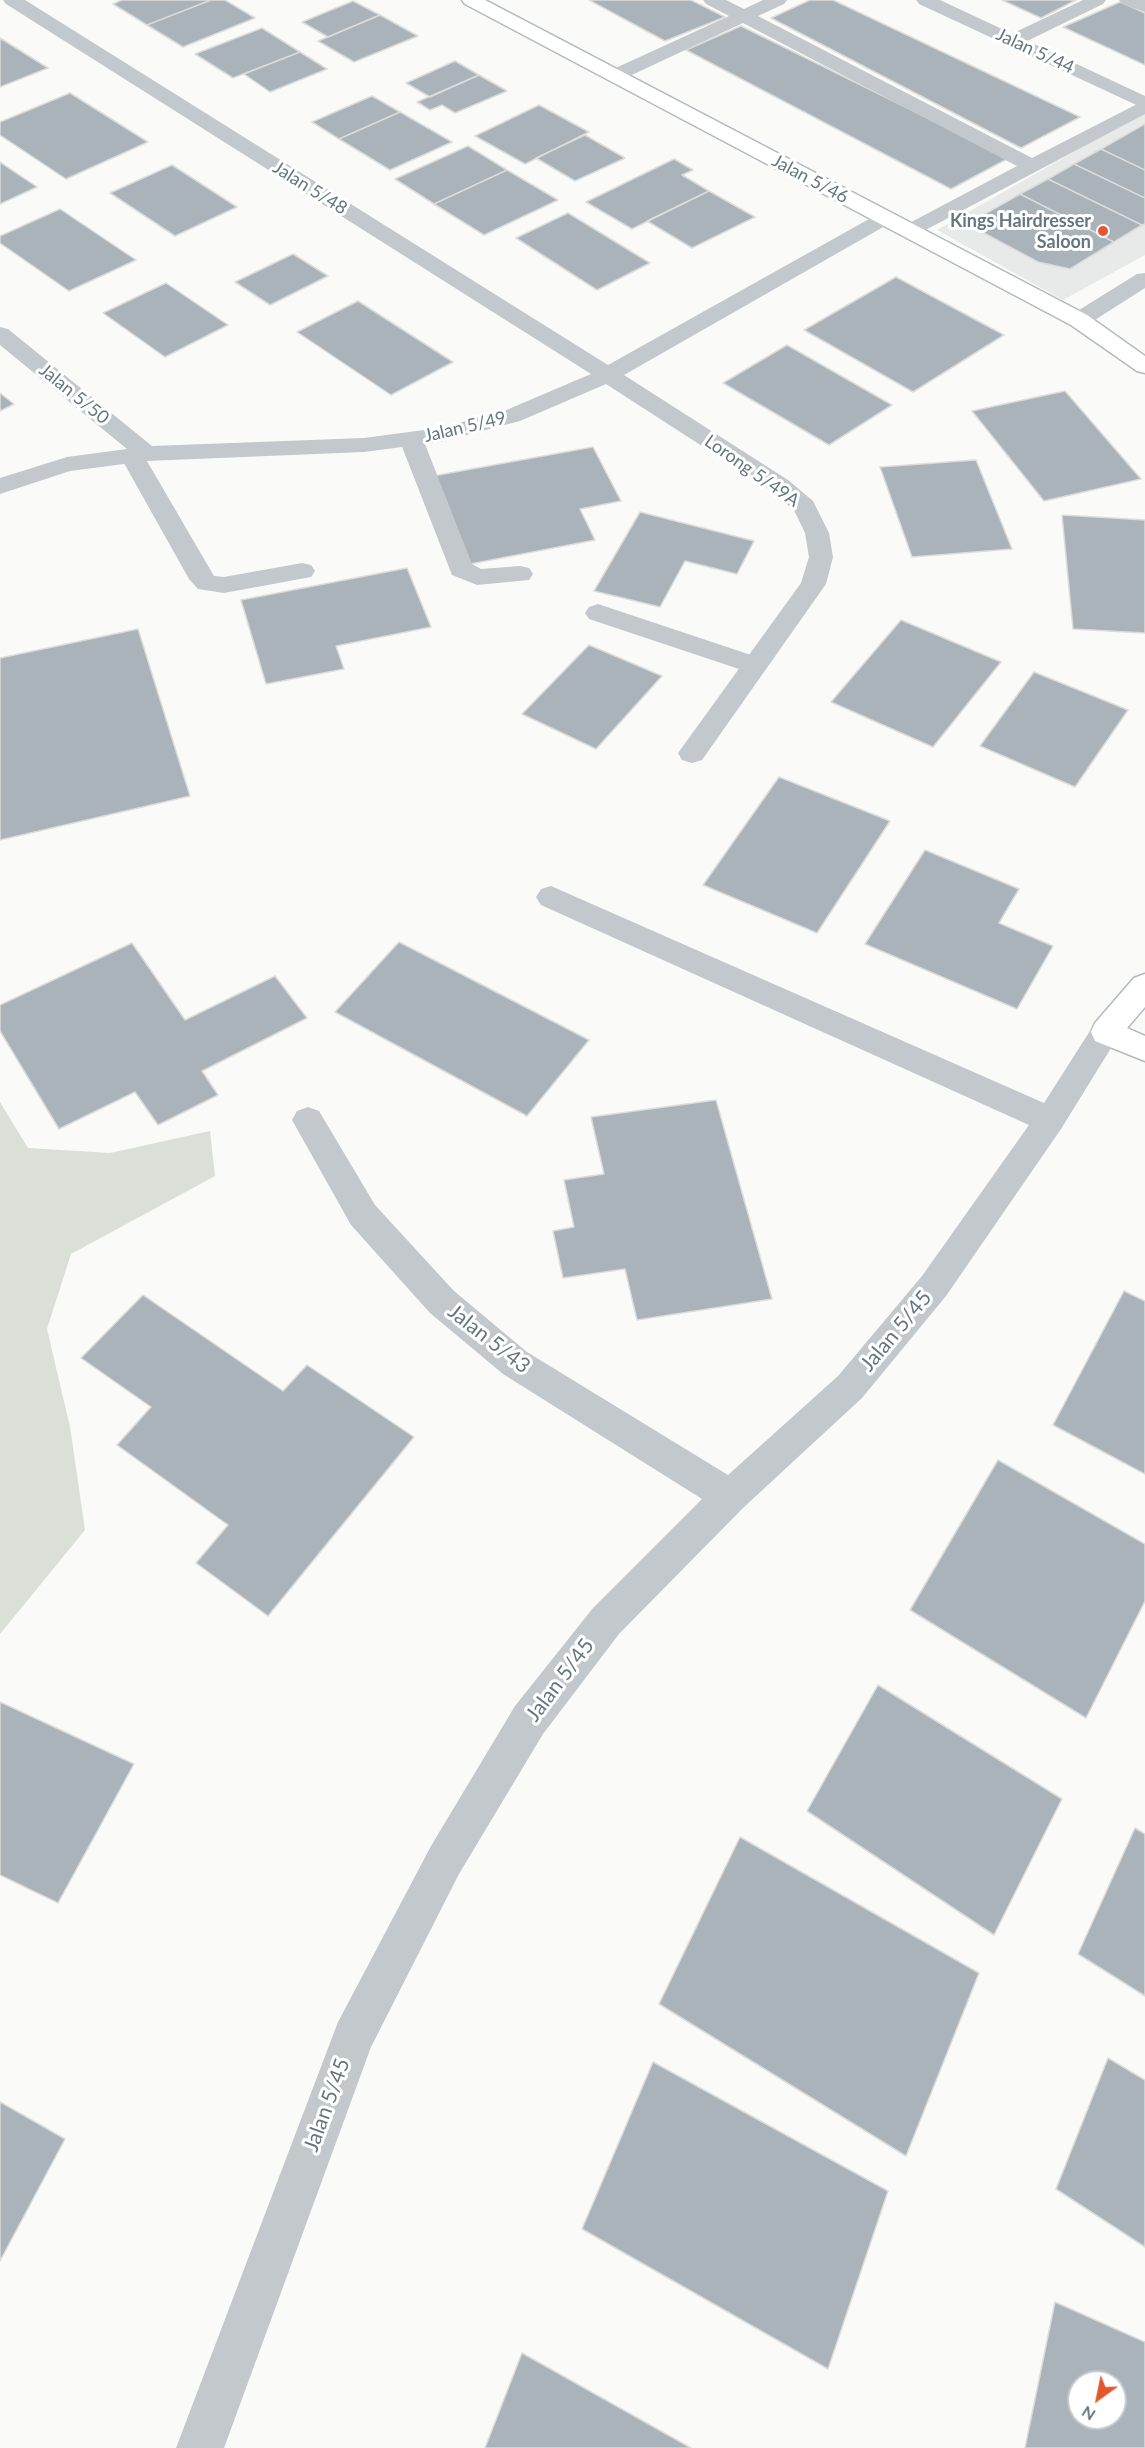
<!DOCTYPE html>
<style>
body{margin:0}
#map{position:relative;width:1145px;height:2448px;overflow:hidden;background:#fafaf8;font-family:Lato,sans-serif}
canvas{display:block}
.north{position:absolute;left:1067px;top:2370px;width:60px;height:60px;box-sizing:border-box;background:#fff;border:2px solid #c1c8cd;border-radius:50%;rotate:213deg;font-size:16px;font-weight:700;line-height:24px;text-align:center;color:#657683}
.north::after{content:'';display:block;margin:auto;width:21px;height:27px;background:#e4572e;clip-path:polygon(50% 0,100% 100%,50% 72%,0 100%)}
</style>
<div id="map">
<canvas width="1145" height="2448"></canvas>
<div class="north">N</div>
</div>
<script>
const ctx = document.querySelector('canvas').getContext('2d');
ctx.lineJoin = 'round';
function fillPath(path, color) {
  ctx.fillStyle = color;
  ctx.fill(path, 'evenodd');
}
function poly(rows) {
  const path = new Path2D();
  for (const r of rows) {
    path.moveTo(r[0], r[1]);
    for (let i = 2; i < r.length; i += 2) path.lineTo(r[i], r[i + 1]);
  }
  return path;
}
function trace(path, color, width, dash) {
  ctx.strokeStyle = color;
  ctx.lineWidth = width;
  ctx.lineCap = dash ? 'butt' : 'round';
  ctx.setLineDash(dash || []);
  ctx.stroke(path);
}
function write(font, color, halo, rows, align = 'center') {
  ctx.font = font + ' Lato,sans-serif';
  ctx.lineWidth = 6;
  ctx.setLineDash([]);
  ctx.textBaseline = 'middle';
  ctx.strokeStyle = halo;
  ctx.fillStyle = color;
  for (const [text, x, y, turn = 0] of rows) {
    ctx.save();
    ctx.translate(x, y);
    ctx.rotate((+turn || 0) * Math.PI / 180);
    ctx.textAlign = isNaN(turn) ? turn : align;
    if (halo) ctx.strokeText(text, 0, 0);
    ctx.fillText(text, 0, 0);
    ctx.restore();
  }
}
const built = poly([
 [1145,111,1145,255,1063,300,937,230]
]);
const green = poly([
 [0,1102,28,1148,110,1153,210,1131,215,1176,71,1254,47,1329,70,1427,85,1530,0,1634]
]);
const building = poly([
 [122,0,211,0,147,25,113,4,122,0],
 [211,0,225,0,255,18,183,47,147,25,211,0],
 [589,0,691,0,725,17,665,41,589,0],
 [810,0,833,0,1080,117,1021,148,771,18,810,0],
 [1002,0,1076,0,1041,18,1002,0],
 [353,1,380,15,328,37,302,22,353,1],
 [1120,2,1145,13,1145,65,1063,27,1120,2],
 [380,15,418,36,354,62,318,41,380,15],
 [741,26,1009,158,951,189,686,50,741,26],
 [262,28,300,52,233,78,195,54,262,28],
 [0,38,48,68,0,87,0,38],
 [300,52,327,69,270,92,244,74,300,52],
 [455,61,479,75,430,97,406,83,455,61],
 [479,75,507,91,455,113,442,105,430,110,417,102,479,75],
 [70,93,148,142,66,179,0,135,0,122,70,93],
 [372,96,400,112,339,139,312,122,372,96],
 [539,105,589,132,525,164,475,136,539,105],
 [400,112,452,142,390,170,339,139,400,112],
 [1145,124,1145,170,1101,149,1145,124],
 [585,135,625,158,575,181,536,158,585,135],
 [468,146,507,170,434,204,395,179,468,146],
 [1101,149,1145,170,1145,198,1074,164,1101,149],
 [674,159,693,170,682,175,709,191,632,229,586,202,674,159],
 [0,162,37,187,0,204,0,162],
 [1074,164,1145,198,1145,224,1142,225,1048,179,1074,164],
 [172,165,237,207,175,236,110,193,172,165],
 [507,170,558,200,484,235,434,204,507,170],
 [1048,179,1142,225,1114,242,1020,194,1048,179],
 [709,191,755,217,692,248,647,221,709,191],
 [1020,194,1114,242,1070,269,1038,262,967,224,1020,194],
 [60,209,136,260,69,291,0,243,0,236,60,209],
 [568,213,650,263,597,290,516,238,568,213],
 [293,254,328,276,270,305,235,282,293,254],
 [896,277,1004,335,913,392,804,330,896,277],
 [166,283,228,325,165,357,103,313,166,283],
 [358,301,453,362,391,395,297,332,358,301],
 [787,345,892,405,829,445,723,383,787,345],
 [1065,391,1141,479,1044,501,972,411,1065,391],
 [0,393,14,404,0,411,0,393],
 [593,447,621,501,580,509,595,540,470,564,433,476,593,447],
 [976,460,1012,549,912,557,880,467,976,460],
 [640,512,754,541,737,574,685,561,660,607,594,591,640,512],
 [1062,515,1145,520,1145,633,1073,629,1062,515],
 [407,568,431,627,336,646,344,669,266,684,241,600,407,568],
 [901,620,1001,662,933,747,831,702,901,620],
 [138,629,190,796,0,840,0,658,138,629],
 [589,645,662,676,596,749,522,714,589,645],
 [1034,672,1128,710,1075,787,980,746,1034,672],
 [779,777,890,821,817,933,703,885,779,777],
 [925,850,1019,889,999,923,1053,946,1017,1009,865,944,925,850],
 [399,942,589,1040,527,1116,335,1012,399,942],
 [132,943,185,1020,275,976,307,1018,202,1071,218,1095,158,1125,135,1092,59,1129,0,1031,0,1005,132,943],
 [716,1100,772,1299,637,1320,625,1269,563,1278,553,1231,574,1227,564,1180,604,1174,591,1117,716,1100],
 [1124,1291,1145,1301,1145,1474,1053,1425,1124,1291],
 [143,1295,283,1391,307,1365,414,1437,268,1616,196,1563,228,1525,117,1445,151,1407,81,1358,143,1295],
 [998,1460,1145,1544,1145,1601,1086,1718,910,1610,998,1460],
 [878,1685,1062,1799,994,1935,807,1811,878,1685],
 [0,1702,134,1764,58,1903,0,1875,0,1702],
 [1135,1828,1145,1834,1145,1996,1078,1954,1135,1828],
 [740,1837,979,1973,906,2156,659,2004,740,1837],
 [1108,2058,1145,2080,1145,2247,1056,2189,1108,2058],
 [653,2062,888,2191,828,2369,582,2229,653,2062],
 [0,2102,65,2139,0,2261,0,2102],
 [1055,2302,1145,2342,1145,2448,1025,2448,1055,2302],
 [1079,2382,1115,2382,1115,2418,1079,2418,1079,2382],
 [522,2353,691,2448,485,2448,522,2353]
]);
const lane = poly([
 [703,0,726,0,744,9,763,0,787,0,784,4,758,16,1032,158,1145,100,1145,114,916,235,909,237,902,235,898,231,902,227,1017,166,743,23,621,80,607,80,604,76,607,72,729,16,706,4,703,0],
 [1083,0,1106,0,1103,4,1019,45,1005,45,1003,41,1005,37,1083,0],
 [1119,0,1145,0,1145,12,1122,4,1119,0],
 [411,432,419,434,423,439,472,564,481,569,520,566,529,568,533,574,529,580,477,585,452,575,399,439,403,434,411,432],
 [132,449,140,451,144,456,214,576,224,577,302,563,311,565,315,571,311,577,224,593,198,589,189,579,120,456,124,451,132,449],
 [598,604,763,659,767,665,763,671,754,674,589,619,585,613,589,607,598,604]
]);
const street = poly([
 [3,0,25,0,608,365,878,214,885,212,892,214,895,218,892,222,624,375,788,480,813,501,829,533,833,557,826,584,702,760,692,763,682,760,678,753,801,583,809,557,805,533,794,510,770,490,606,384,520,421,440,442,364,452,147,461,70,471,0,494,0,478,67,457,127,449,0,345,0,327,8,329,152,446,364,438,439,428,504,411,591,374,6,4,3,0],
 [916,0,940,0,1145,96,1145,109,919,4,916,0],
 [1145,273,1145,288,1087,325,1079,327,1071,325,1068,320,1071,315,1137,274,1145,273],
 [551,886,1044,1103,1095,1023,1106,1020,1117,1023,1121,1032,1061,1129,946,1296,862,1398,743,1508,619,1634,543,1734,459,1874,371,2047,224,2448,176,2448,338,2022,431,1846,515,1706,593,1608,702,1499,503,1374,430,1313,351,1225,292,1120,297,1111,308,1107,319,1111,375,1205,454,1291,527,1352,728,1475,838,1376,922,1276,1029,1125,541,905,536,897,541,889,551,886]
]);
const secondary = poly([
 [462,0,485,0,1087,315,1145,356,1145,373,1137,371,1071,325,465,4,462,0],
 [1145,974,1145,1007,1127,1028,1145,1036,1145,1061,1095,1041,1091,1032,1095,1023,1134,978,1145,974]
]);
const markers = [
 [1103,231,6,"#e4572e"]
];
const farStreetnames = [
 ["Jalan 5/44",1035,51,25],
 ["Jalan 5/46",810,179,28],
 ["Jalan 5/48",310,188,32],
 ["Jalan 5/50",74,394,39],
 ["Jalan 5/49",465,427,-13],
 ["Lorong 5/49A",752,471,35]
];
const farPoinames = [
 ["Kings Hairdresser",1091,221],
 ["Saloon",1091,242]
];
const streetNames = [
 ["Jalan 5/45",896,1331,-50],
 ["Jalan 5/43",489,1339,38],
 ["Jalan 5/45",560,1680,-53],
 ["Jalan 5/45",327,2105,-70]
];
fillPath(built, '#e8e9e9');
fillPath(green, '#dadfd7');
fillPath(building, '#aab3b9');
trace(building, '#dcdcda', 1.5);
trace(secondary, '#b3babf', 3);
fillPath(lane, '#c3c8cc');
fillPath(street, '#c3c8cc');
fillPath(secondary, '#fff');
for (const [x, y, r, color] of markers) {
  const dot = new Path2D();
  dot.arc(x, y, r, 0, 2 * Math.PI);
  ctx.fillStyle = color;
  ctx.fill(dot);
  trace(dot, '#fff', 2);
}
write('18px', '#657683', '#fff', farStreetnames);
write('bold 18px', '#657683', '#fff', farPoinames, 'right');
write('21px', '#657683', '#fff', streetNames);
</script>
